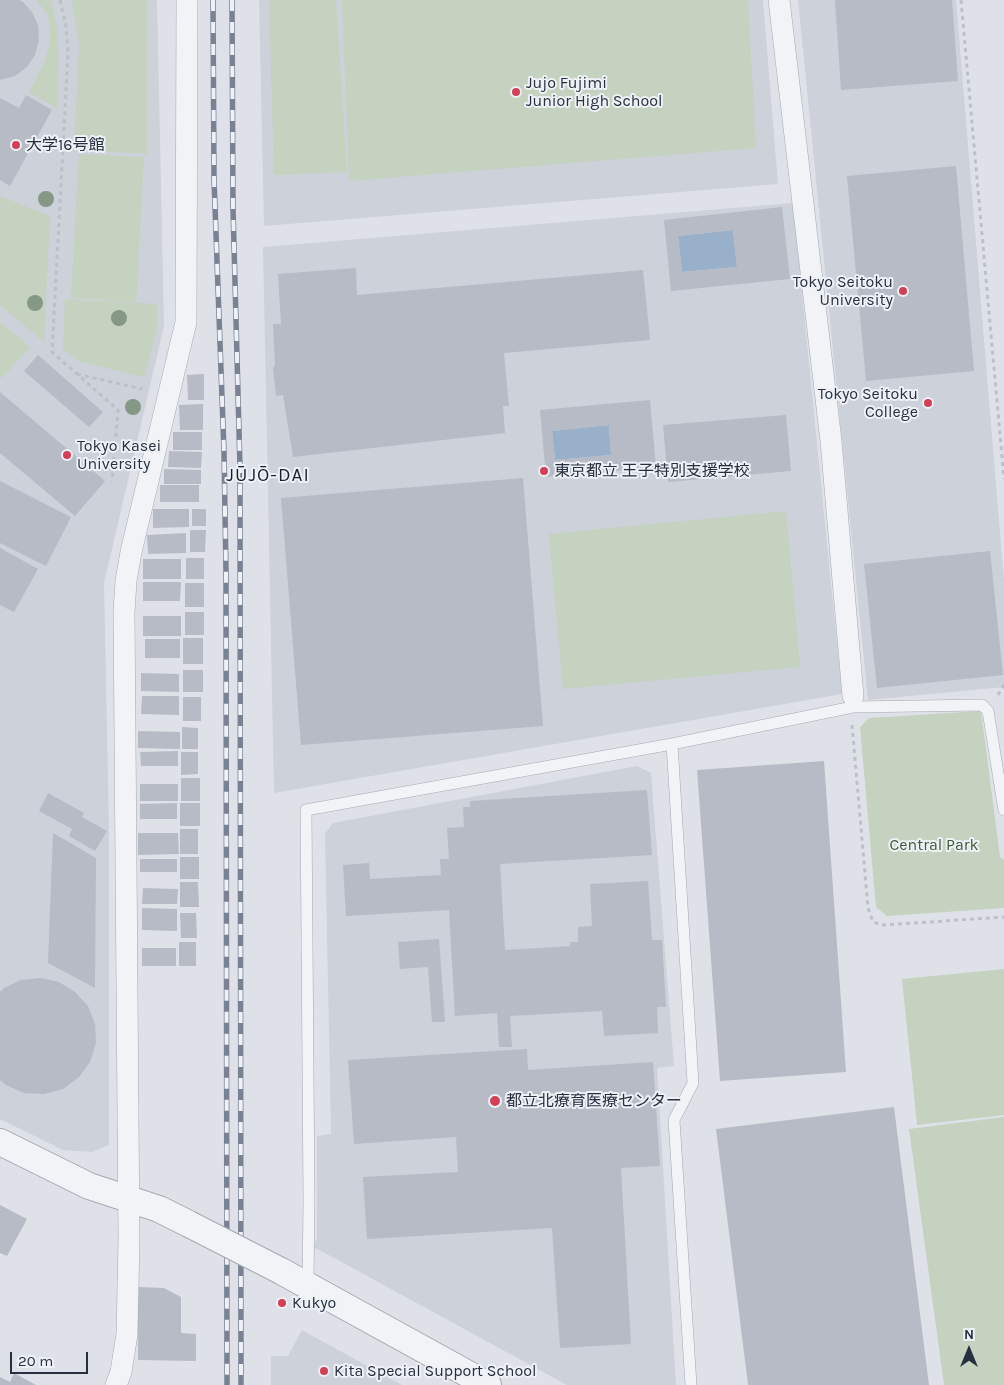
<!DOCTYPE html>
<meta charset="utf-8">
<style>
body{margin:0}
#map{position:relative;width:1004px;height:1385px;overflow:hidden;background:#dee2e8;font-family:Karla,sans-serif}
canvas{display:block}
.north{position:absolute;left:944px;top:1325px;width:50px;height:50px;-webkit-text-stroke:4px #eef1f6;paint-order:stroke;rotate:0deg;font-size:14px;font-weight:700;line-height:20px;text-align:center;color:#273040}
.north::after{content:'';display:block;margin:auto;width:18px;height:22px;background:#273040;clip-path:polygon(50% 0,100% 100%,50% 72%,0 100%)}
.scale{position:absolute;left:10px;top:1352px;width:78px;height:22px;box-sizing:border-box;border:2px solid #273040;border-top:0;padding-left:6px;font-size:15px;line-height:18px;white-space:nowrap;color:#273040;-webkit-text-stroke:4px #eef1f6;paint-order:stroke}
</style>
<div id="map">
<canvas width="1004" height="1385"></canvas>
<div class="north">N</div>
<div class="scale">20 m</div>
</div>
<script>
const ctx = document.querySelector('canvas').getContext('2d');
ctx.lineJoin = 'round';
function fillPath(path, color) {
  ctx.fillStyle = color;
  ctx.fill(path, 'evenodd');
}
function poly(rows) {
  const path = new Path2D();
  for (const r of rows) {
    path.moveTo(r[0], r[1]);
    for (let i = 2; i < r.length; i += 2) path.lineTo(r[i], r[i + 1]);
  }
  return path;
}
function trace(path, color, width, dash) {
  ctx.strokeStyle = color;
  ctx.lineWidth = width;
  ctx.lineCap = dash ? 'butt' : 'round';
  ctx.setLineDash(dash || []);
  ctx.stroke(path);
}
function write(font, color, halo, rows, align = 'center') {
  ctx.font = font + ' Karla,"Noto Sans JP",sans-serif';
  ctx.lineWidth = 4;
  ctx.setLineDash([]);
  ctx.textBaseline = 'middle';
  ctx.strokeStyle = halo;
  ctx.fillStyle = color;
  for (const [text, x, y, turn = 0] of rows) {
    ctx.save();
    ctx.translate(x, y);
    ctx.rotate((+turn || 0) * Math.PI / 180);
    ctx.textAlign = isNaN(turn) ? turn : align;
    if (halo) ctx.strokeText(text, 0, 0);
    ctx.fillText(text, 0, 0);
    ctx.restore();
  }
}
const built = poly([
 [0,0,157,0,164,326,104,583,109,830,109,1145,92,1152,63,1150,0,1119],
 [259,0,763,0,778,184,264,226],
 [798,0,956,0,1004,581,1004,687,868,700],
 [793,203,842,694,274,793,263,247],
 [637,766,651,773,674,1066,657,1068,676,1385,567,1385,314,1247,317,1238,317,1136,331,1134,325,834,333,823],
 [302,1330,402,1385,271,1385,271,1356,288,1356]
]);
const green = poly([
 [37,0,51,0,57,29,58,52,57,108,29,92,45,60,50,44,50,28,47,14],
 [72,0,147,0,147,154,74,150,79,44],
 [269,0,336,0,347,172,274,175],
 [342,0,748,0,756,148,349,181],
 [79,154,144,157,136,302,71,298],
 [0,196,50,216,44,342,0,305],
 [65,299,157,304,157,327,144,377,81,362,63,349],
 [0,322,30,347,2,378,0,377],
 [786,511,800,667,563,689,549,534],
 [981,711,1000,857,1004,860,1004,908,887,916,876,907,860,727,869,718],
 [1004,969,1004,1115,917,1125,902,979],
 [1004,1117,1004,1385,944,1385,909,1129]
]);
const water = poly([
 [733,230,737,267,682,272,678,236],
 [609,425,611,455,555,460,552,431]
]);
const building = poly([
 [0,0,19,0,23,2,32,12,38,25,39,40,35,55,27,67,15,76,0,80],
 [835,0,952,0,958,81,841,90],
 [26,95,52,110,10,186,0,180,0,98,19,108],
 [956,166,974,371,866,381,847,176],
 [782,207,790,279,671,291,664,220],
 [733,230,737,267,682,272,678,236],
 [356,268,357,295,643,270,650,340,504,353,509,406,503,406,505,433,293,457,283,395,276,396,273,368,275,365,273,324,281,324,278,274],
 [38,355,103,412,89,427,24,371],
 [204,374,204,400,188,400,187,375],
 [0,392,105,481,75,516,0,453],
 [650,400,656,467,546,477,540,410],
 [609,425,611,455,555,460,552,431],
 [203,404,203,430,180,430,179,405],
 [786,415,791,471,668,482,663,425],
 [173,432,202,432,202,450,173,450],
 [169,451,202,452,201,468,168,467],
 [164,469,201,470,201,484,164,484],
 [523,478,543,726,301,745,281,498],
 [0,481,71,517,46,566,0,543],
 [160,485,199,485,199,502,160,502],
 [153,509,189,509,189,527,153,528],
 [192,509,206,509,206,526,192,526],
 [190,530,206,530,205,552,190,552],
 [186,533,186,553,148,554,147,535],
 [0,548,38,569,14,612,0,605],
 [990,551,1003,675,877,688,864,564],
 [186,558,204,558,204,579,186,579],
 [143,559,181,559,181,579,143,579],
 [143,582,181,582,180,601,143,601],
 [185,583,204,583,204,607,185,607],
 [185,612,204,612,204,635,185,635],
 [143,616,181,616,181,636,143,636],
 [183,638,203,638,203,664,183,664],
 [145,639,180,639,180,658,145,658],
 [183,670,203,670,203,692,183,692],
 [141,673,179,674,179,692,141,691],
 [142,696,179,696,179,715,141,714],
 [183,697,201,697,201,721,183,721],
 [182,727,198,728,198,749,182,749],
 [138,731,180,732,180,749,138,748],
 [178,751,178,766,141,766,140,752],
 [181,752,198,752,198,774,181,775],
 [824,761,846,1072,720,1081,697,770],
 [181,778,200,778,200,801,181,801],
 [140,784,178,784,178,801,140,801],
 [647,790,652,855,500,864,505,950,570,946,570,942,578,942,578,927,592,926,590,884,648,881,652,940,662,940,666,1007,657,1007,658,1033,604,1036,602,1011,510,1016,512,1047,499,1047,497,1013,455,1016,449,910,346,916,343,865,369,863,370,879,441,875,440,859,449,859,447,828,464,827,463,807,470,807,470,801],
 [48,793,84,813,82,817,107,831,95,851,69,836,72,829,39,811],
 [177,803,177,819,140,819,140,804],
 [180,803,200,803,200,826,180,826],
 [180,829,198,829,198,854,180,854],
 [53,833,96,858,95,988,48,963],
 [138,833,178,833,179,854,138,855],
 [180,857,199,857,199,879,180,879],
 [140,859,177,859,177,872,140,872],
 [180,882,198,882,199,907,180,907],
 [143,888,178,889,177,904,142,904],
 [142,908,177,909,177,931,142,930],
 [180,913,196,913,197,938,181,938],
 [439,939,445,1022,432,1022,428,967,400,969,398,942],
 [179,942,196,942,196,966,179,966],
 [142,948,176,948,176,966,142,966],
 [41,978,59,982,75,992,88,1006,95,1024,96,1043,90,1062,79,1077,63,1089,44,1094,24,1093,6,1085,0,1080,0,992,4,988,21,980],
 [527,1049,528,1070,653,1062,660,1166,621,1168,631,1344,560,1348,552,1228,367,1239,363,1177,458,1172,456,1137,354,1144,348,1060],
 [894,1107,929,1385,748,1385,716,1129],
 [0,1205,27,1219,7,1256,0,1253],
 [138,1287,164,1288,181,1297,181,1333,196,1334,196,1361,138,1360],
 [14,1373,36,1385,0,1385,0,1377,10,1382]
]);
const path = poly([
 [60,0,66,26,68,54,52,352,118,410,112,481],
 [961,0,1004,479],
 [77,374,142,389],
 [998,695,1004,685],
 [852,725,868,908,873,922,884,925,1004,917]
]);
const service = poly([
 [853,707,982,705,988,711,1004,810],
 [672,744,693,1083,674,1120,691,1385],
 [308,1285,309,1200,306,810,672,744,853,707,853,696]
]);
const minor = poly([
 [779,0,831,441,853,696],
 [116,1385,121,1372,127,1334,129,1239,124,612,126,581,131,552,186,322,187,0]
]);
const tertiary = poly([
 [0,1142,89,1186,159,1209,189,1224],
 [281,1271,488,1385]
]);
const rail = poly([
 [213,0,214,179,224,452,226,573,227,1385],
 [232,0,233,208,240,468,241,1385]
]);
const tertiaryBridge = poly([
 [189,1224,281,1271]
]);
const trees = [
 [46,199],
 [35,303],
 [119,318],
 [133,407]
];
const markers = [
 [516,92,5,"#d14055"],
 [16,145,5,"#d14055"],
 [903,291,5,"#d14055"],
 [928,403,5,"#d14055"],
 [67,455,5,"#d14055"],
 [544,471,5,"#d14055"],
 [495,1101,6,"#d14055"],
 [282,1303,5,"#d14055"],
 [324,1371,5,"#d14055"]
];
const poiNames = [
 ["Jujo Fujimi",526,83],
 ["Junior High School",526,101],
 ["大学16号館",26,145],
 ["Tokyo Seitoku",893,282,"right"],
 ["University",893,300,"right"],
 ["Tokyo Seitoku",918,394,"right"],
 ["College",918,412,"right"],
 ["Tokyo Kasei",77,446],
 ["University",77,464],
 ["東京都立 王子特別支援学校",554,471],
 ["都立北療育医療センター",506,1101],
 ["Kukyo",292,1303],
 ["Kita Special Support School",334,1371]
];
const parkNames = [
 ["Central Park",934,845]
];
const quarterNames = [
 ["JŪJŌ-DAI",268,476]
];
fillPath(built, '#ccd1da');
fillPath(green, '#c4d2bf');
fillPath(water, '#98b0c9');
fillPath(building, '#b6bbc5');
trace(service, '#a3a9b2', 12);
trace(minor, '#a3a9b2', 22);
trace(tertiary, '#a3a9b2', 28);
trace(path, '#bcc0c7', 3, [4, 4]);
trace(service, '#f1f3f6', 11);
trace(minor, '#f1f3f6', 21);
trace(tertiary, '#f1f3f6', 26);
trace(rail, '#788292', 5.5);
trace(rail, '#eef1f6', 4, [11]);
trace(tertiaryBridge, '#a3a9b2', 28, []);
trace(tertiaryBridge, '#f1f3f6', 26);
ctx.fillStyle = '#849885';
for (const [x, y] of trees) {
  ctx.beginPath();
  ctx.arc(x, y, 8, 0, 2 * Math.PI);
  ctx.fill();
}
for (const [x, y, r, color] of markers) {
  const dot = new Path2D();
  dot.arc(x, y, r, 0, 2 * Math.PI);
  ctx.fillStyle = color;
  ctx.fill(dot);
  trace(dot, '#eef1f6', 2);
}
write('16px', '#273040', '#eef1f6', poiNames, 'left');
write('16px', '#3b5c34', '#eef1f6', parkNames);
ctx.letterSpacing = '1px';
write('19px', '#192130', '#eef1f6', quarterNames);
ctx.letterSpacing = '0px';
</script>
